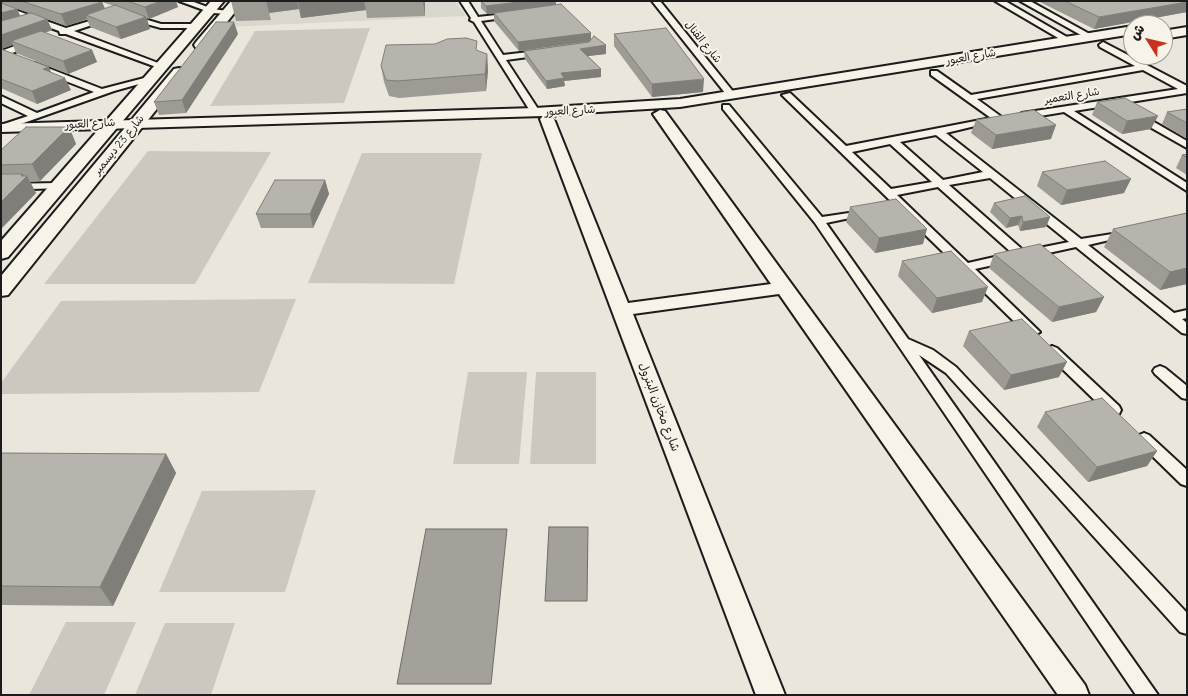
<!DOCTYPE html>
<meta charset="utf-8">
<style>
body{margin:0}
#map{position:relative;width:1188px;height:696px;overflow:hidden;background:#eae6dc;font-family:Delius,"Playpen Sans Arabic",sans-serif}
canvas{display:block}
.frame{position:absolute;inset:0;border:2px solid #1c1c1c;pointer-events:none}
.north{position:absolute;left:1123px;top:15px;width:50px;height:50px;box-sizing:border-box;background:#f7f3e8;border:1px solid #9f9d96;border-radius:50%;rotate:306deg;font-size:14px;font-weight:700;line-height:20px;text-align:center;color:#1c1c1c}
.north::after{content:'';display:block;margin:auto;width:18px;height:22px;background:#c8321e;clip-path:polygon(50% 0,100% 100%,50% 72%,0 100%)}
</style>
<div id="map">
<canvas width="1188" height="696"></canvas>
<div class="frame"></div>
<div class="north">ش</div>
</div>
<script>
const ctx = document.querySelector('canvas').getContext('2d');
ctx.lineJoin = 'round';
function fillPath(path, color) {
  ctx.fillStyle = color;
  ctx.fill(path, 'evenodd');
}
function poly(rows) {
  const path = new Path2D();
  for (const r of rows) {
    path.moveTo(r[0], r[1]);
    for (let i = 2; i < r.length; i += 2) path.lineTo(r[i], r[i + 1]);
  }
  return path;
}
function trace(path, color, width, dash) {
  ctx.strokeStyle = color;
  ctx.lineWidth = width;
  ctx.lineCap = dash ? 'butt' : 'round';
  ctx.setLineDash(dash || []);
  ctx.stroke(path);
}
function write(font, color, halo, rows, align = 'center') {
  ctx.font = font + ' Delius,"Playpen Sans Arabic",sans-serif';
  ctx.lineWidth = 4;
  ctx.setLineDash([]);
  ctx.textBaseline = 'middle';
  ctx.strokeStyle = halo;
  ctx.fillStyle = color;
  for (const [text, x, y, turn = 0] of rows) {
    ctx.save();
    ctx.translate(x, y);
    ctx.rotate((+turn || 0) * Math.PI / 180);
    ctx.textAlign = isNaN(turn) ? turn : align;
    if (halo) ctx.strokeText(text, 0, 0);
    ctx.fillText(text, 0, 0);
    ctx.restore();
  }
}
const built = poly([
 [247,1,455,1,466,16,226,27]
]);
const green = poly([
 [370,28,344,103,210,106,255,31],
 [148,151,271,152,195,284,44,284],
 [362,153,482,153,454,284,308,283],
 [296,299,259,392,1,394,1,383,61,301],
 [468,372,527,372,519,464,453,464],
 [536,372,596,372,596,464,530,464],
 [316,490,285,592,159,592,202,491],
 [66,622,136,622,104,695,29,695],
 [165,623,235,623,211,695,135,695]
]);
const water = poly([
 [549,527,588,527,587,601,545,601,549,527],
 [426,529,507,529,491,684,397,684,426,529]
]);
const street = poly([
 [179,1,191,1,213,9,234,12,230,14,212,13,179,1],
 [460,1,468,1,478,17,514,13,515,15,511,17,481,21,503,55,546,50,546,54,543,55,506,60,540,112,538,114,532,114,474,22,470,20,471,18,460,1],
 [652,1,660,1,735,94,735,98,729,98,652,1],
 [995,1,1005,1,1072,40,1065,42,995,1],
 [1020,1,1030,1,1095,37,1088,39,1020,1],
 [1,5,66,28,110,15,110,19,74,31,166,66,159,68,66,34,60,34,59,31,1,10,1,5],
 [131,15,161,24,197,24,201,26,197,28,161,28,128,19,128,15,131,15],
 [31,40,34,41,34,45,1,57,1,51,31,40],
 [1103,42,1187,86,1187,93,1074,111,1187,183,1187,191,1064,112,1022,119,1017,116,1022,113,1178,89,1143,70,977,99,1003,118,1003,122,996,121,946,133,1081,239,1131,231,1131,235,1088,245,1174,313,1187,310,1187,318,1182,319,1187,323,1187,334,1182,333,1076,247,975,269,1040,332,1033,336,1028,335,782,95,790,93,846,146,991,118,931,75,931,71,937,71,971,95,1135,66,1100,47,1099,45,1103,42],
 [936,135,983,172,943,180,900,142,936,135],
 [890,144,932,182,891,189,852,152,890,144],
 [990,178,1069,242,1024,251,949,185,990,178],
 [938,187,1012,253,968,263,897,195,938,187],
 [35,63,102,89,152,76,157,79,114,91,1,131,1,125,28,116,1,103,1,96,37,113,94,92,32,68,31,66,35,63],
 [723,105,729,105,822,217,869,210,869,214,826,223,908,339,933,350,956,367,1187,613,1187,634,1180,632,946,373,919,355,1158,695,1136,695,815,223,723,109,723,105],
 [1134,114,1140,114,1187,141,1187,148,1134,118,1134,114],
 [59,183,63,184,63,188,1,190,1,184,59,183],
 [1052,346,1057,348,1119,406,1121,410,1119,414,1109,414,1047,354,1045,351,1047,348,1052,346],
 [1160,366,1165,368,1187,386,1187,399,1182,398,1155,374,1153,371,1155,368,1160,366],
 [1144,433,1149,435,1187,470,1187,486,1181,484,1139,443,1136,439,1139,435,1144,433]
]);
const secondary = poly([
 [1133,26,1133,34,680,107,549,115,554,119,628,303,771,284,653,114,660,110,665,111,1085,685,1089,695,1058,695,779,294,633,314,785,695,756,695,540,119,543,116,1,132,1,124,535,108,680,99,1133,26],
 [1187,27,1187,35,1163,39,1163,31,1187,27]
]);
const primary = poly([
 [211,1,224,1,8,257,1,259,1,241,211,1],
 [231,1,244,1,206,48,196,48,194,45,196,42,231,1],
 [179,68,184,69,186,72,184,75,8,295,1,296,1,276,174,69,179,68]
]);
const wall = poly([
 [1,1,176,1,178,7,149,19,147,18,150,29,121,39,90,27,87,19,66,26,47,19,52,30,45,33,92,50,97,62,68,74,16,53,13,45,1,49],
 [102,2,114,6,105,9],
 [17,9,29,13,20,16],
 [231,1,425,1,425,16,367,18,366,10,301,18,299,9,269,13,271,20,236,21],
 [481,1,556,1,556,5,591,33,591,40,606,45,606,54,588,56,601,69,601,77,564,81,565,86,547,89,525,59,524,51,589,41,519,51,494,21,494,13,496,13,487,14,481,8],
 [1038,1,1187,1,1187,12,1094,29],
 [238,34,186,113,159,115,154,102],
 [614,34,703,92,652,97,614,46],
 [1,49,51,72,71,90,37,104,1,88],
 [478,51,487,54,488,71,486,91,399,98,389,96,384,82,381,66],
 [1097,102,1151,129,1122,134,1092,115],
 [1187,109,1187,139,1162,124,1167,112],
 [976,120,1051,139,992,149,971,133],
 [69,127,76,144,40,181,30,182,36,193,1,229,1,150],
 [1187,154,1187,175,1176,168,1182,155],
 [1042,172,1124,193,1061,205,1037,186],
 [325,180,329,194,313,228,261,228,256,214],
 [994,203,1050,217,1046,227,1020,231,1018,225,1006,228,990,212],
 [850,207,923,244,875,253,846,222],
 [1187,213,1187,284,1160,290,1104,247,1113,229],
 [994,254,1104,297,1096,312,1052,322,989,268],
 [902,261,982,302,932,313,898,276],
 [969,331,1059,377,1004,390,963,346],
 [1045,412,1157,451,1147,466,1088,482,1037,427],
 [1,453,166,454,176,473,113,606,1,605]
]);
const shadedWall = poly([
 [161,1,176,1,178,7,149,19,145,7],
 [266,1,297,1,299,9,269,13,271,20],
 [298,1,364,1,366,10,301,18],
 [423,1,425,1,425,16],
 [527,1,556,1,556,5,487,14,486,6],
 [102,2,107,13,86,15,87,19,66,26,61,14],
 [1187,2,1187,12,1094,29,1099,17],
 [17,9,22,20,1,26,1,13],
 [146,17,150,29,121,39,116,27],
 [47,19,52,30,17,43,11,41,13,45,1,49,1,35],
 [234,22,238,34,186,113,182,100],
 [591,33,591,41,519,51,518,42],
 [606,45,606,54,580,57,580,49],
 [92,50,97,62,68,74,63,61],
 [487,54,488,71,486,91,485,74],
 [49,67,54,79,43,69],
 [601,69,601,77,564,81,565,86,547,89,546,81,561,73],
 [65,78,71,90,37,104,32,91],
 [704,79,703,92,652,97,652,84],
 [1158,116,1151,129,1122,134,1127,121],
 [1056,125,1051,139,992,149,996,135],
 [69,127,76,144,40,181,32,164],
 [23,174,25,178,27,176,36,193,1,229,1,202],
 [1131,179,1124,193,1061,205,1067,190],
 [325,180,329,194,313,228,310,214],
 [1022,216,1018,225,1006,228,1010,218],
 [1050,217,1046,227,1020,231,1023,222],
 [927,229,923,244,875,253,879,238],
 [1187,268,1187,284,1160,290,1170,272],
 [988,287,982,302,932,313,937,298],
 [1104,297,1096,312,1052,322,1059,307],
 [1067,362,1059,377,1004,390,1011,375],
 [1157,451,1147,466,1088,482,1097,467],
 [166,454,176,473,113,606,100,587]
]);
const building = poly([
 [21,1,101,1,102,2,61,14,21,1],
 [127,1,161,1,145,7,127,1],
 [481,1,527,1,486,6,481,1],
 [1065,1,1187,1,1187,2,1099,17,1065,1],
 [1,3,17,9,1,13,1,3],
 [561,4,591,33,518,42,494,13,561,4],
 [115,5,146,17,116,27,86,15,115,5],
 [31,13,47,19,1,35,1,21,31,13],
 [216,22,234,22,182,100,154,102,216,22],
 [666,28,704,79,652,84,614,34,666,28],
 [41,31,92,50,63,61,11,41,41,31],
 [594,36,606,45,580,49,601,69,561,73,564,78,546,81,524,51,589,42,594,36],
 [466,38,477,41,476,50,487,54,485,74,397,81,386,80,381,66,386,45,435,44,447,39,466,38],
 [1,49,49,67,43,69,65,78,32,91,1,79,1,49],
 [1125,98,1158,116,1127,121,1097,102,1125,98],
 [1187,109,1187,123,1167,112,1187,109],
 [1034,110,1056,125,996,135,976,120,1034,110],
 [26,127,69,127,32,164,1,165,1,150,26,127],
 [1187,154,1187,157,1182,155,1187,154],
 [1105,161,1131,179,1067,190,1042,172,1105,161],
 [1,174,23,174,21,176,27,176,1,202,1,174],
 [275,180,325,180,310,214,256,214,275,180],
 [1025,196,1050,217,1023,222,1022,216,1010,218,994,203,1025,196],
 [896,199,927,229,879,238,850,207,896,199],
 [1187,213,1187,268,1170,272,1113,229,1187,213],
 [1040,244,1104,297,1059,307,994,254,1040,244],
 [951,251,988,287,937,298,902,261,951,251],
 [1022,319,1067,362,1011,375,969,331,1022,319],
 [1102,398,1157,451,1097,467,1045,412,1102,398],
 [1,453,166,454,100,587,1,586,1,453]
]);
const farStreetnames = [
 ["شارع القنال",703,42,51],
 ["شارع العبور",971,57,-10],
 ["شارع التعمير",1072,96,-9],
 ["شارع العبور",570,111,-3],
 ["شارع العبور",90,124,-3],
 ["شارع 23 ديسمبر",119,145,-51]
];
const streetNames = [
 ["شارع مخازن البترول",659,407,69]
];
fillPath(built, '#dad7ce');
fillPath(green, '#ccc8c0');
fillPath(water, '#a3a19a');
trace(water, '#6d6c68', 1);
trace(street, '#1c1c1c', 4);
trace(secondary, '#1c1c1c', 4);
trace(primary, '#1c1c1c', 4);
fillPath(street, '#f7f3e8');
fillPath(secondary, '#f7f3e8');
fillPath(primary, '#f7f3e8');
fillPath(wall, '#9d9b94');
fillPath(shadedWall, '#7f7e78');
fillPath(building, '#b6b4ac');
trace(building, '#7f7e78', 1);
write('11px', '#1c1c1c', '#f7f3e8', farStreetnames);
write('12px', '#1c1c1c', '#f7f3e8', streetNames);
</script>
